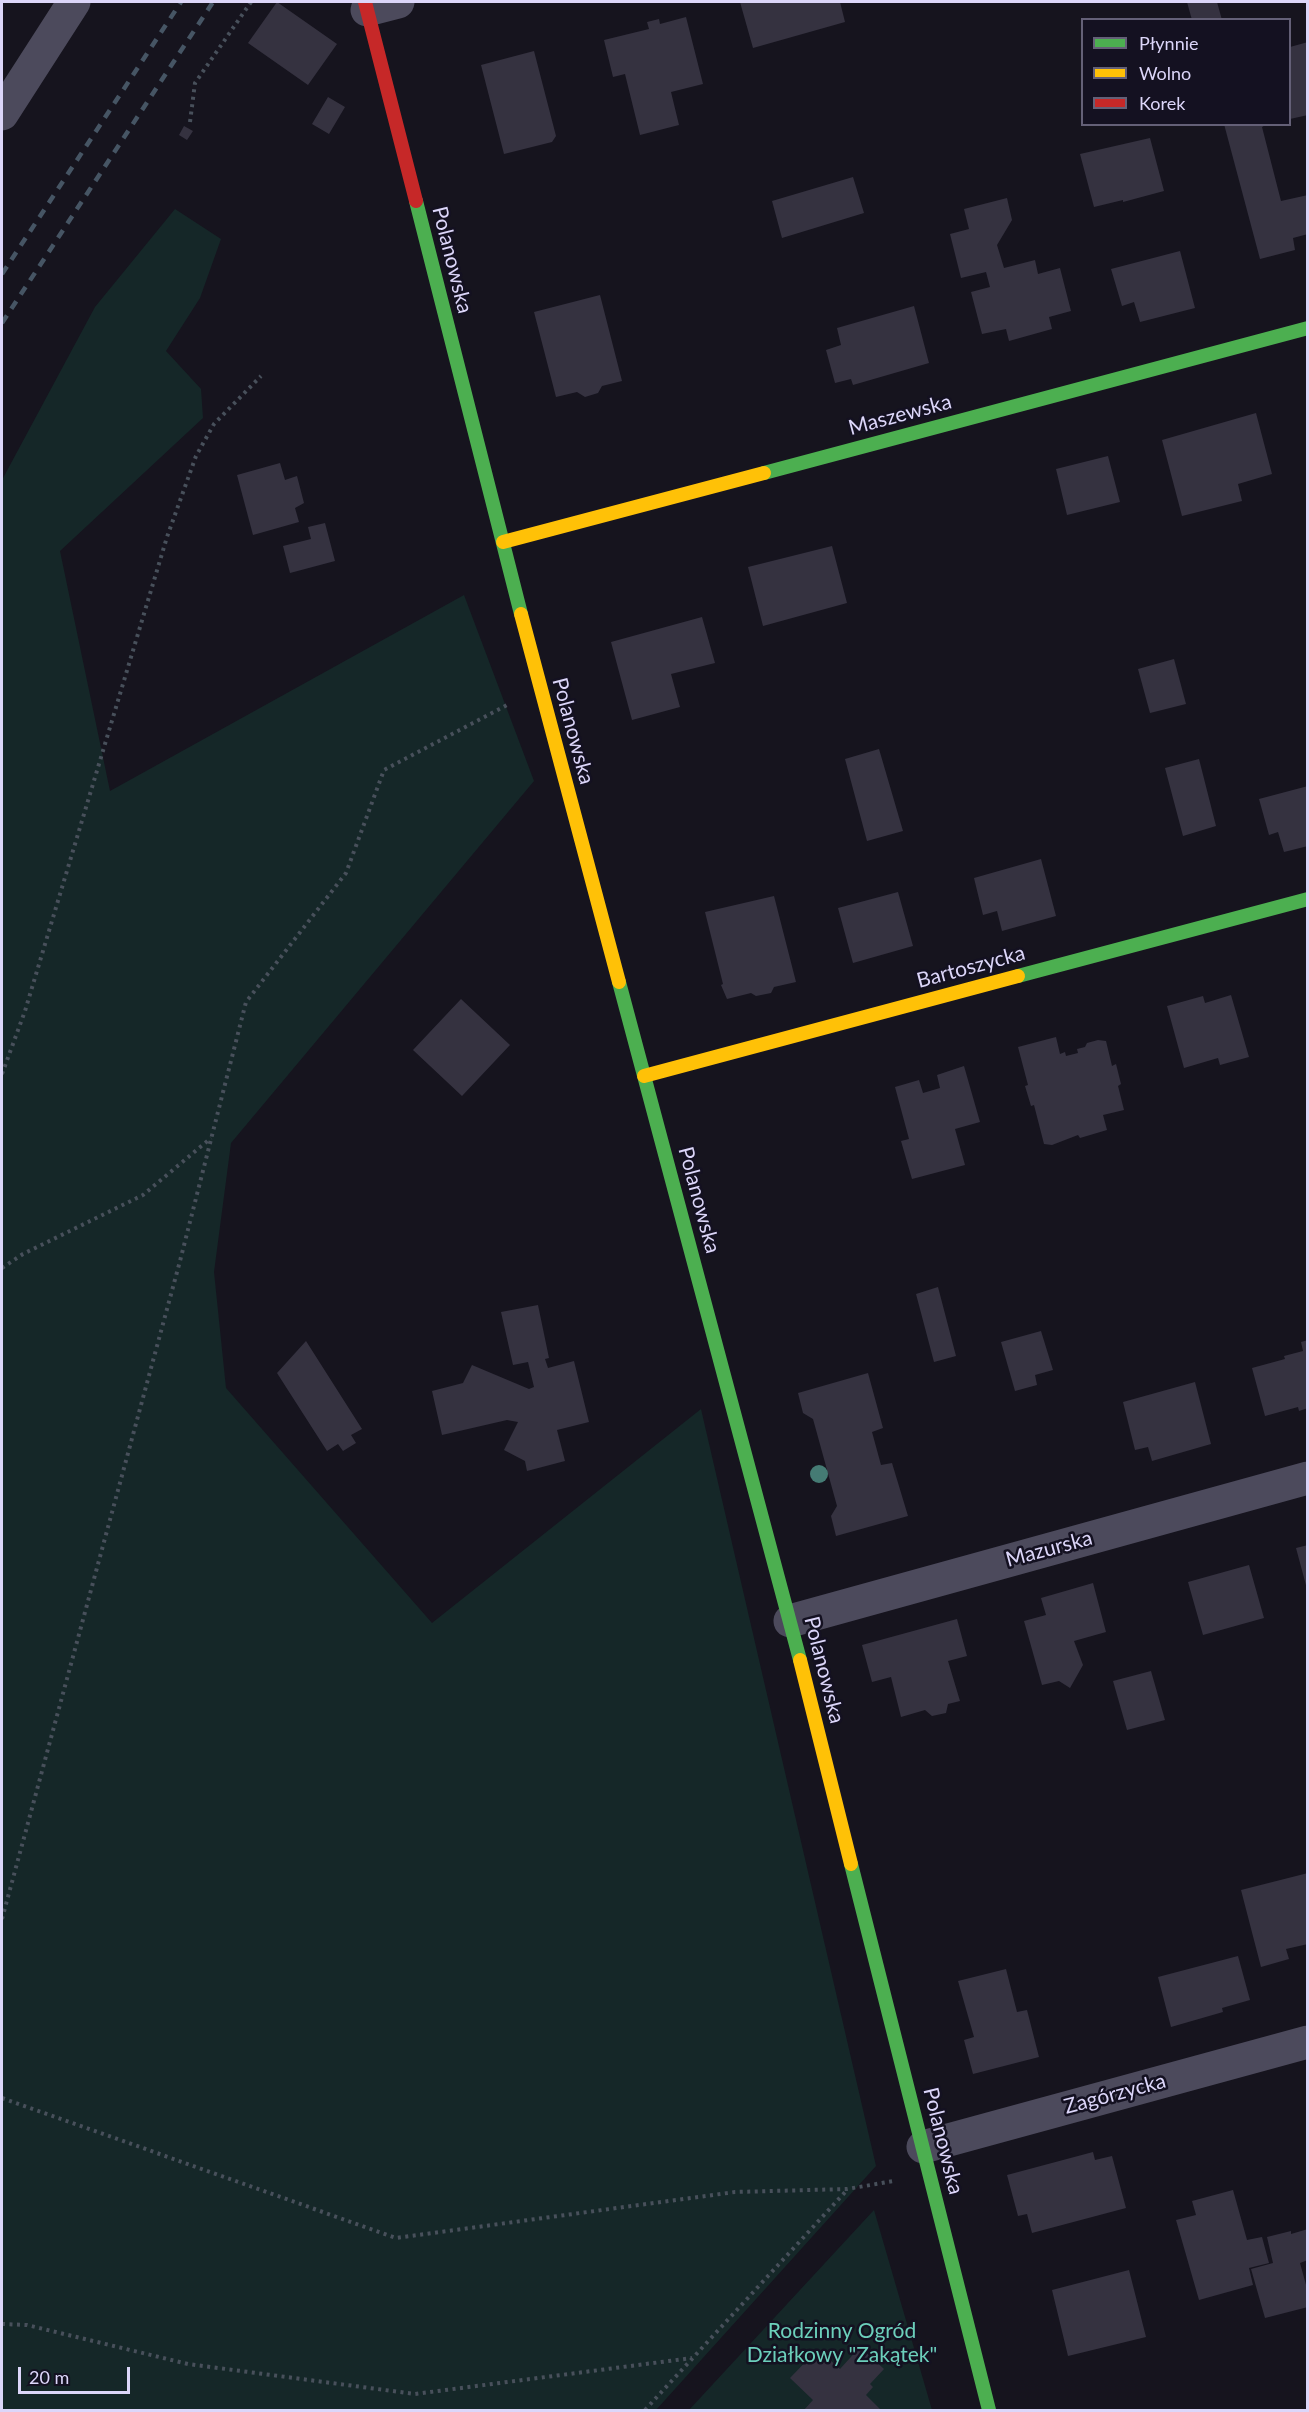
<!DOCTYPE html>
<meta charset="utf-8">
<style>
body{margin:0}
#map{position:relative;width:1309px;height:2412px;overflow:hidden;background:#16141e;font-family:Lato,sans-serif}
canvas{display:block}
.frame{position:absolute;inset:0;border:3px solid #dcd6f9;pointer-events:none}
.legend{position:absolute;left:1081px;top:18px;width:210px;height:108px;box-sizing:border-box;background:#141121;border:2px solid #646077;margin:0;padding:8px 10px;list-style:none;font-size:18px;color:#dcd6f9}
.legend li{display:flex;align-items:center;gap:12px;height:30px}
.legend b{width:30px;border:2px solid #646077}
.scale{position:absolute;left:18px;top:2367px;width:112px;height:27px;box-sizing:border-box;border:3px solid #dcd6f9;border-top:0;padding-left:8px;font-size:18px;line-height:21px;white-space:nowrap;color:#dcd6f9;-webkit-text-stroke:4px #141121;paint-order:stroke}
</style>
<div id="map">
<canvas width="1309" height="2412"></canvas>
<div class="frame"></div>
<ul class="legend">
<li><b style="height:8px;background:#4caf50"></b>Płynnie</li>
<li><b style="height:8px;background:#ffc107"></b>Wolno</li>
<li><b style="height:8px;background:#c62828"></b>Korek</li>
</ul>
<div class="scale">20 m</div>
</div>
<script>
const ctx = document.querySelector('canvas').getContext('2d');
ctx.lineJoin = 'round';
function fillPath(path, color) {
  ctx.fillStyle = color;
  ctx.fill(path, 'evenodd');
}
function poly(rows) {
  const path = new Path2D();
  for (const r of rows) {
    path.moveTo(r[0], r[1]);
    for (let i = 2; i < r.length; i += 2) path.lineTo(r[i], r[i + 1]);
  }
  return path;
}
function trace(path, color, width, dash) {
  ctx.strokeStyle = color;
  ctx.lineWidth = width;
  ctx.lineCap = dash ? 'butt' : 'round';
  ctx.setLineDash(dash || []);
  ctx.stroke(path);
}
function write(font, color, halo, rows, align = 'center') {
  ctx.font = font + ' Lato,sans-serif';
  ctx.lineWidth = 5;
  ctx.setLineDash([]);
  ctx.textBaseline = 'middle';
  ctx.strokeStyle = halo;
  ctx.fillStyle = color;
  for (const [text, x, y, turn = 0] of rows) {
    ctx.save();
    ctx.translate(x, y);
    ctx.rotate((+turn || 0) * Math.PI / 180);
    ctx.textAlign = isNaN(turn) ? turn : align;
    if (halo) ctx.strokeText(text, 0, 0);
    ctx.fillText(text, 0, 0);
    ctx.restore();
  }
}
const green = poly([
 [175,209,221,239,200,298,166,351,201,389,203,418,60,551,110,791,464,595,534,781,231,1143,214,1272,226,1388,432,1623,701,1409,876,2166,656,2410,2,2410,2,480,95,307],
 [874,2210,932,2410,689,2410]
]);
const building = poly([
 [277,2,337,44,308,85,248,43],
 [740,2,840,2,845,22,753,48],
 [1187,2,1217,2,1222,20,1192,20],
 [686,17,703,84,671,92,679,125,640,135,625,74,613,77,604,40,649,29,647,22,659,19,660,24],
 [1308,42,1308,115,1290,119,1290,47],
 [534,51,556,136,552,142,504,154,481,65],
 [328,97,345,107,329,134,312,124],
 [1224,124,1267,124,1262,127,1281,201,1308,195,1308,234,1293,238,1295,250,1260,259],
 [184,126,193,131,187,140,179,135],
 [1150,138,1164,191,1123,202,1123,200,1094,207,1080,154],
 [853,177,864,213,782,238,772,201],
 [1007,198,1012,220,997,245,1004,268,1035,260,1038,274,1060,268,1071,311,1049,317,1052,329,1009,341,1006,329,982,334,971,292,990,287,986,272,961,278,950,234,969,229,964,209],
 [1180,251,1195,308,1140,322,1134,302,1122,306,1111,269],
 [600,295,622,381,602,386,598,393,585,397,577,392,556,397,534,312],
 [914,306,929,363,853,385,851,379,835,383,826,350,841,345,837,328],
 [1256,413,1272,474,1238,484,1242,501,1182,516,1162,440],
 [1108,456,1120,502,1067,515,1056,469],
 [280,463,285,480,297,476,304,503,295,508,299,522,253,535,237,475],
 [325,523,335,561,290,573,283,546,311,539,308,527],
 [832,546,847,603,763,626,748,567],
 [702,617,715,663,671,674,680,707,632,720,611,642],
 [1174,659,1186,704,1150,713,1138,669],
 [879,749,903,831,867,841,845,759],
 [1199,759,1216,826,1183,836,1165,768],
 [1308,786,1308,846,1284,852,1278,832,1269,835,1259,799],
 [1041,859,1056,916,1002,931,997,911,983,915,974,878],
 [898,892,913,946,853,963,838,908],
 [774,896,796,982,774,987,771,993,756,996,751,993,727,999,721,985,723,984,705,912],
 [1231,995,1249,1057,1220,1065,1218,1058,1184,1068,1167,1006,1203,996,1205,1003],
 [461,999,510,1045,462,1096,413,1050],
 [1056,1037,1060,1054,1065,1052,1066,1056,1078,1053,1077,1049,1085,1047,1087,1043,1098,1040,1106,1041,1112,1066,1116,1064,1121,1084,1118,1086,1124,1110,1103,1115,1107,1130,1080,1138,1078,1135,1052,1145,1044,1144,1034,1105,1031,1106,1025,1086,1028,1085,1018,1047],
 [964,1066,980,1122,955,1129,965,1165,912,1179,901,1141,909,1139,895,1087,919,1080,923,1093,940,1088,937,1075],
 [938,1287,956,1356,934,1362,916,1294],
 [538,1305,549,1358,545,1359,548,1368,574,1361,589,1422,557,1430,565,1461,527,1471,525,1461,504,1450,518,1422,507,1420,442,1435,432,1391,463,1383,472,1365,529,1389,534,1387,528,1362,513,1365,501,1312],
 [1041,1331,1053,1370,1035,1375,1037,1385,1015,1391,1001,1342],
 [1308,1340,1308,1408,1299,1411,1298,1407,1265,1416,1252,1368,1285,1359,1284,1356,1303,1351,1301,1342],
 [306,1341,362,1429,351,1435,356,1443,343,1451,338,1444,327,1451,277,1373],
 [868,1373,883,1428,872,1432,881,1465,892,1463,908,1516,836,1536,831,1516,837,1506,813,1419,803,1413,798,1393],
 [1195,1382,1211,1444,1152,1461,1148,1447,1135,1450,1123,1402],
 [1308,1545,1308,1589,1307,1589,1296,1548],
 [1249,1565,1264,1618,1203,1635,1188,1582],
 [1093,1583,1106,1632,1074,1641,1083,1665,1070,1688,1059,1681,1042,1685,1024,1621,1046,1615,1041,1598],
 [957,1619,967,1656,948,1661,960,1701,948,1704,946,1713,932,1716,925,1710,901,1717,891,1677,872,1682,862,1645],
 [1151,1671,1165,1720,1127,1730,1113,1681],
 [1308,1873,1308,1944,1286,1949,1289,1959,1261,1967,1241,1890],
 [1238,1956,1250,2000,1222,2008,1223,2012,1171,2027,1158,1977],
 [1006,1969,1017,2012,1027,2010,1039,2057,973,2074,964,2040,974,2037,958,1981],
 [1093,2152,1095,2160,1112,2156,1126,2208,1032,2233,1027,2214,1018,2216,1007,2175],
 [1233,2190,1247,2240,1262,2237,1269,2263,1249,2268,1253,2285,1199,2300,1176,2220,1196,2215,1192,2201],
 [1308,2229,1308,2260,1300,2263,1308,2292,1308,2307,1265,2318,1251,2269,1273,2263,1267,2237,1291,2231,1291,2234],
 [1129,2270,1146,2337,1068,2356,1052,2290],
 [860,2347,884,2369,870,2384,873,2387,866,2395,880,2409,878,2410,804,2410,813,2400,790,2378,818,2349,840,2369]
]);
const path = poly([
 [190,122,195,83,251,2],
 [2,1074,25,1011,167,537,196,456,214,424,261,376],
 [2,1268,23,1254,143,1195,211,1138],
 [2,1919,180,1261,246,1002,346,873,384,770,507,705],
 [2,2098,396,2238,735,2192,847,2189,894,2181],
 [2,2324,27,2325,188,2364,415,2394,692,2358],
 [645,2410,847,2190]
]);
const street = poly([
 [367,10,398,2],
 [2,114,74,2],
 [790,1621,1308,1478],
 [923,2147,1308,2042]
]);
const fast = poly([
 [416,201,521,614],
 [764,473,1308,328],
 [1018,976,1308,899],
 [619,982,800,1660],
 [851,1864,989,2410]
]);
const slow = poly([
 [503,542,764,473],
 [521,614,619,982],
 [644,1076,1018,976],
 [800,1660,851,1864]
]);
const jam = poly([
 [365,2,416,201]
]);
const rail = poly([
 [2,274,181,2],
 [2,323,213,2]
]);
const trees = [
 [819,1474]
];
const streetNames = [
 ["Polanowska",452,260,76],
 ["Maszewska",900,415,-15],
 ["Polanowska",573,731,75],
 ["Bartoszycka",971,967,-15],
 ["Polanowska",699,1200,75],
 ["Mazurska",1049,1549,-15],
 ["Polanowska",824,1670,76],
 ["Zagórzycka",1115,2094,-15],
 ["Polanowska",943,2141,76]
];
const parkNames = [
 ["Rodzinny Ogród",842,2331],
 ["Działkowy \"Zakątek\"",842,2355]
];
fillPath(green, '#152728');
fillPath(building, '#353240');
trace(path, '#48505b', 4, [3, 4.5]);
trace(street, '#4c4a5c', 33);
trace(fast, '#4caf50', 14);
trace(slow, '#ffc107', 14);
trace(jam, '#c62828', 14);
trace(rail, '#465564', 4.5, [9, 8]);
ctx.fillStyle = '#457b74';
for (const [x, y] of trees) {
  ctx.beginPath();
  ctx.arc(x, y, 9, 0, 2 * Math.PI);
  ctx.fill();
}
write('21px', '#dcd6f9', '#141121', streetNames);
write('21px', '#6ccfbb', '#141121', parkNames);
</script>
